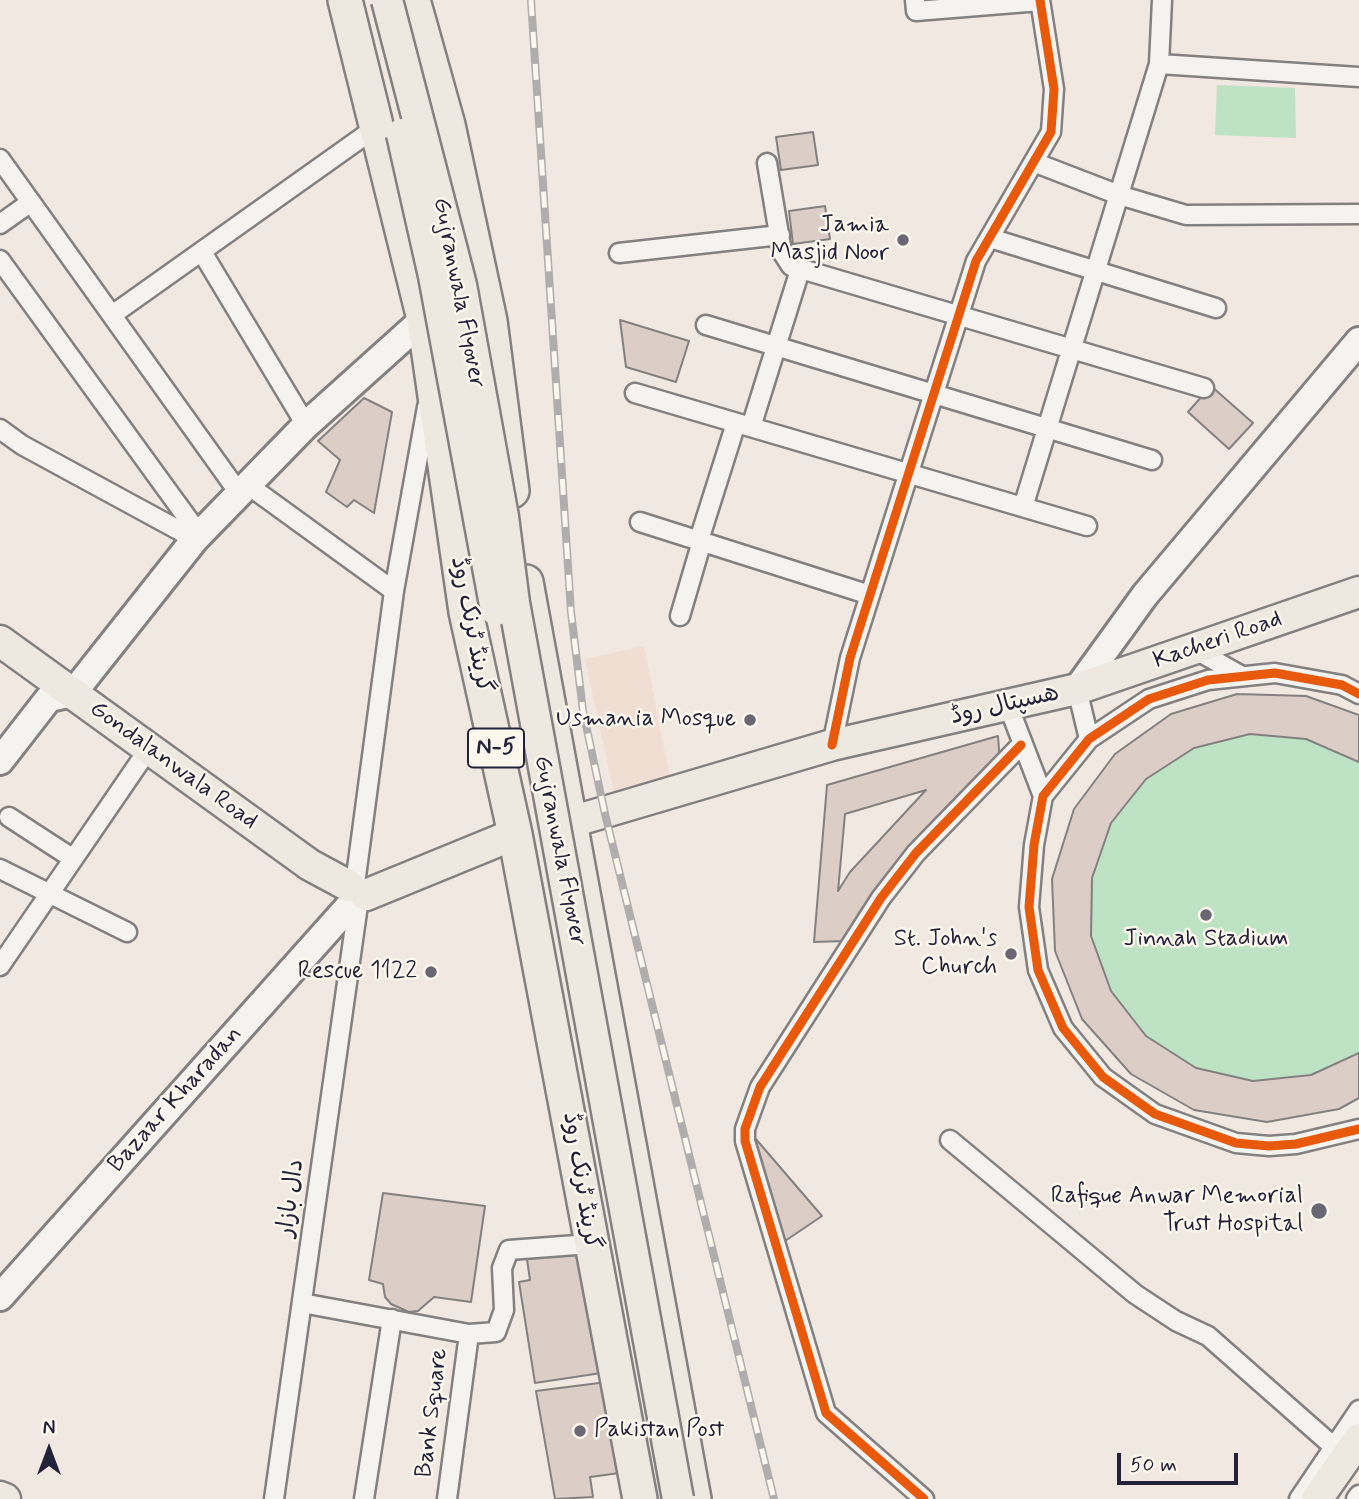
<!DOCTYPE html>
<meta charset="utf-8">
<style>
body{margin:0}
#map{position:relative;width:1359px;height:1499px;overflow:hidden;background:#f0e8e1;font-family:Mynerve,sans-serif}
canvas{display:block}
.north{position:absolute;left:14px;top:1415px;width:70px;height:70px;-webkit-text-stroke:5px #fbf7ec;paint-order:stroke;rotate:0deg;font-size:19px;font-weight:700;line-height:28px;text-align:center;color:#22223b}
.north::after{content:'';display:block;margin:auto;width:24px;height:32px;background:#22223b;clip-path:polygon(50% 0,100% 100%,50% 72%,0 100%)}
.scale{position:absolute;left:1117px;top:1453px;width:121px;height:32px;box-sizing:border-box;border:4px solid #22223b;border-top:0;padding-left:9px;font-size:21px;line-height:24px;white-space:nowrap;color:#22223b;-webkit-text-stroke:5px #fbf7ec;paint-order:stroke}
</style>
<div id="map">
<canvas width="1359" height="1499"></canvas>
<div class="north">N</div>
<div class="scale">50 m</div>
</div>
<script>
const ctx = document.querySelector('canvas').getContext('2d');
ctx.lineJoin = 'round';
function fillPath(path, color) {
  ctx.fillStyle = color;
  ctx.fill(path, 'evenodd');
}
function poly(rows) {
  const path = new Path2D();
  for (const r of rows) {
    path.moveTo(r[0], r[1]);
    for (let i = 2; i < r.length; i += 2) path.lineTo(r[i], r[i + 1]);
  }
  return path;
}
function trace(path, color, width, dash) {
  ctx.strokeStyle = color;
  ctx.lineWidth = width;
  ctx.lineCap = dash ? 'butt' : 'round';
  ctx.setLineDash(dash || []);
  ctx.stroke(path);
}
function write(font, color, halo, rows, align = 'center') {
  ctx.font = font + ' Mynerve,"Playpen Sans Arabic",sans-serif';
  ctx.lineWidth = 5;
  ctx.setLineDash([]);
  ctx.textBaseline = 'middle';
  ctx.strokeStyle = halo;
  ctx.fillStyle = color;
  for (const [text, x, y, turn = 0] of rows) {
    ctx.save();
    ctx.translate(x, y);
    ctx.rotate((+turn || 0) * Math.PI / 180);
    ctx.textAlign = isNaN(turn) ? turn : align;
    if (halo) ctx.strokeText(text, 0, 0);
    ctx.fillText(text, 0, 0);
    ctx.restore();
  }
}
const built = poly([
 [644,646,672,789,616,803,585,659]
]);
const green = poly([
 [1217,85,1295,88,1296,138,1215,135],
 [1237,694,1306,696,1359,715,1359,1098,1339,1109,1267,1122,1194,1110,1131,1074,1082,1019,1055,951,1052,879,1074,809,1115,754,1171,714]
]);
const building = poly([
 [813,132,818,165,781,170,776,137,813,132],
 [825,206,830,239,793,244,789,211,825,206],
 [620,320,689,341,676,382,626,367,620,320],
 [1211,386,1253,423,1229,449,1188,412,1211,386],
 [364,398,392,412,374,513,354,500,347,507,326,492,340,460,318,441,364,398],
 [1237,694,1306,696,1359,715,1359,762,1306,739,1250,734,1194,748,1146,779,1111,823,1092,878,1091,936,1111,991,1146,1036,1196,1068,1253,1081,1311,1075,1359,1053,1359,1098,1339,1109,1267,1122,1194,1110,1131,1074,1082,1019,1055,951,1052,879,1074,809,1115,754,1171,714,1237,694],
 [998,736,1000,763,985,771,875,889,844,941,814,942,827,785,998,736],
 [926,790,850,872,838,891,845,814,926,790],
 [755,1138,822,1216,785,1241,755,1138],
 [383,1193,485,1206,471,1302,434,1297,418,1311,409,1312,391,1304,385,1297,383,1284,369,1280,383,1193],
 [589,1250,608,1372,535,1383,519,1282,530,1280,527,1259,589,1250],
 [607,1382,627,1472,590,1477,593,1497,555,1499,536,1391,607,1382]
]);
const street = poly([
 [915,0,916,11,1040,1],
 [1159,64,1359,77],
 [0,159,239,493],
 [767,163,782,252,791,266,1204,388],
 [1036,163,1119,195,1186,215,1359,214],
 [0,224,31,202],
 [990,238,1216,308],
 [202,252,306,425],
 [619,253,780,235],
 [0,260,199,534],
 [112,315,378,126],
 [706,325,1152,460],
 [635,393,1087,526],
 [751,427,800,270],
 [0,429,22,445,195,539],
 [248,485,394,591],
 [1023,507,1159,64,1162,0],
 [640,522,870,595],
 [699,540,736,423],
 [680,616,702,541],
 [1194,649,1242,676],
 [1077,689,1089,739],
 [1359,694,1342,685,1275,673,1208,680,1149,699,1089,739,1043,796,1034,845,1029,907,1038,970,1063,1028,1103,1077,1155,1114,1236,1143,1269,1146,1296,1144,1359,1129],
 [1008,705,1043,796],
 [832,745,850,658,976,261,1051,132,1054,89,1040,0],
 [9,817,72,858],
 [0,869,127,932],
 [355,884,394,591,427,407],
 [0,966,141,760],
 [950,1140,1135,1294,1176,1321,1208,1336,1334,1447],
 [302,1303,469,1334,496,1332,504,1310,502,1268,509,1250,590,1244],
 [274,1499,358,905],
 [364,1499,392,1319],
 [447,1499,469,1334],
 [924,1499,826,1413,745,1141,745,1129,760,1087,881,898,916,853,1021,745],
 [1299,1499,1359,1410],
 [1356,1499,1359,1495]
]);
const secondary = poly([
 [1077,689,1145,595,1359,341],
 [0,761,49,698,73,693,195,539,306,425,424,319],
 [0,1297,351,904]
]);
const primary = poly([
 [0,641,310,865,349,886],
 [571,822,832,745,1077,689,1359,592],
 [366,895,515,834],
 [0,1497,5,1499],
 [1317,1499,1359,1439]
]);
const highway = poly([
 [345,0,424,319,466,612,515,834,640,1499],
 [413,0,448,125,490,321,512,491],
 [526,582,694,1499]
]);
const rail = poly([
 [531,0,571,612,583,711,605,814,774,1499]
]);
const primaryBridge = poly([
 [387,0,461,285,503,517,514,603,678,1499],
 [402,134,434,276,496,610]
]);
const cycleway = poly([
 [1359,694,1342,685,1275,673,1208,680,1149,699,1089,739,1043,796,1034,845,1029,907,1038,970,1063,1028,1103,1077,1155,1114,1236,1143,1269,1146,1296,1144,1359,1129],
 [832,745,850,658,976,261,1051,132,1054,89,1040,0],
 [924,1499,826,1413,745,1141,745,1129,760,1087,881,898,916,853,1021,745]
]);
const markers = [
 [903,240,7,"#6a6775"],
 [750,720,7,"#6a6775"],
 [1206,915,7,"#6a6775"],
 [1011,954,7,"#6a6775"],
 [431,972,7,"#6a6775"],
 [1319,1211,9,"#6a6775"],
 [580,1431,7,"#6a6775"]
];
const shields = [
 [496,748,56]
];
const shieldNames = [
 ["N-5",496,748]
];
const poiNames = [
 ["Jamia",889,226],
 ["Masjid Noor",889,254],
 ["Usmania Mosque",736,720],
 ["St. John's",997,940],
 ["Church",997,968],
 ["Jinnah Stadium",1206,940,"center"],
 ["Rescue 1122",417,972],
 ["Rafique Anwar Memorial",1303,1197],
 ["Trust Hospital",1303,1225],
 ["Pakistan Post",594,1431,"left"]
];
const streetNames = [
 ["Gujranwala Flyover",458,293,79],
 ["گرینڈ ٹرنک روڈ",470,625,79],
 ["Kacheri Road",1218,641,-19],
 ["ھسپتال روڈ",1005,706,-13],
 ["Gondalanwala Road",173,766,36],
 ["Gujranwala Flyover",559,851,79],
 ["Bazaar Kharadan",176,1100,-48],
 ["گرینڈ ٹرنک روڈ",580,1181,81],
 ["دال بازار",292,1198,-82],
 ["Bank Square",433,1413,-83]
];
fillPath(built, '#f0ded3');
fillPath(green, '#bee2c4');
fillPath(building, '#dccec7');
trace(building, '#838081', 2);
trace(street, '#838081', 23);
trace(secondary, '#838081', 32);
trace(primary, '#838081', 35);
trace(highway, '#838081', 38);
trace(street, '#f5f3ef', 18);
trace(secondary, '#f5f3ef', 26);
trace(primary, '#eee9e0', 30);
trace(highway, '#eee9e0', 33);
trace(rail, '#afadad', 8);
trace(rail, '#fbf7ec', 5, [16]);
trace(primaryBridge, '#838081', 35, []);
trace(primaryBridge, '#eee9e0', 30);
trace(cycleway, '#e8590c', 9);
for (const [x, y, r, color] of markers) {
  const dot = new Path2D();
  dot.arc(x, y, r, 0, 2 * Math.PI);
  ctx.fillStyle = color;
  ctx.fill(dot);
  trace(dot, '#fbf7ec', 2.5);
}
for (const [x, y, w] of shields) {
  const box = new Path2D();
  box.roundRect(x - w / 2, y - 19.5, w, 39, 5);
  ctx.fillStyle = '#fbf7ec';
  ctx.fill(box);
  trace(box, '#22223b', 2);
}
write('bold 23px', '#22223b', null, shieldNames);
write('24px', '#22223b', '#fbf7ec', poiNames, 'right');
write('24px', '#22223b', '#fbf7ec', streetNames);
</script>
